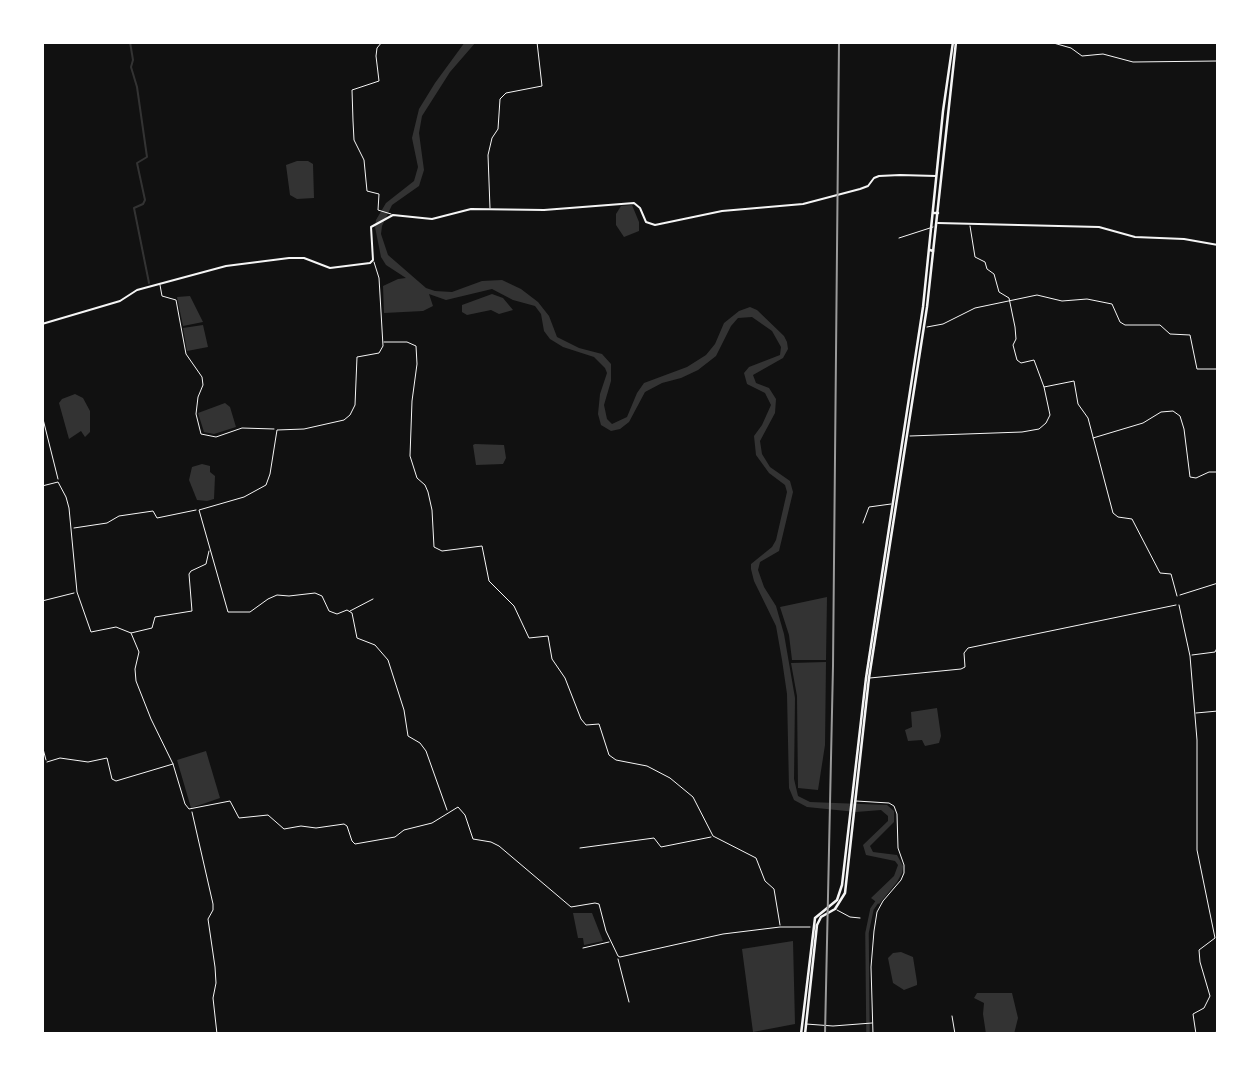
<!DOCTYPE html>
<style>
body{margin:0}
#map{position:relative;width:1260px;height:1076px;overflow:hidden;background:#111;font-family:Barlow,sans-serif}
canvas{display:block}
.frame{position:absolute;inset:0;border:44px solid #fff;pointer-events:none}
</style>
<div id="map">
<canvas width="1260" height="1076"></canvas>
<div class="frame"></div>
</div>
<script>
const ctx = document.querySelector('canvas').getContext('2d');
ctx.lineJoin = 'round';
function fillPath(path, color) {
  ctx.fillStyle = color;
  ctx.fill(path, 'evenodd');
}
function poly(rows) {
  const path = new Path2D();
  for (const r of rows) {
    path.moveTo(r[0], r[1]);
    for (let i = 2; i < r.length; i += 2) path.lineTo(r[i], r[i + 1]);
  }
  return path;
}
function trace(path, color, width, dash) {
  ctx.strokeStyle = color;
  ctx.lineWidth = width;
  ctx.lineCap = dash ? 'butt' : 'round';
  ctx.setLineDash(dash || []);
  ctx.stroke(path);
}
const water = poly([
 [465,42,476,42,450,72,422,116,419,133,424,170,419,186,392,205,382,226,381,234,388,255,426,288,435,291,452,292,482,281,502,280,521,289,538,302,549,316,557,337,579,348,602,354,611,364,611,381,604,405,607,419,612,424,627,417,637,393,644,383,687,367,706,355,715,344,724,323,739,311,750,307,757,310,784,336,787,342,788,349,783,358,753,375,756,383,769,388,776,399,775,413,760,441,762,454,770,467,790,481,793,492,779,551,760,562,758,570,764,587,776,606,784,634,795,698,794,779,798,796,810,802,887,805,894,811,894,822,870,846,873,852,897,855,903,866,902,873,897,882,879,904,871,898,894,876,898,865,895,861,866,855,863,845,888,821,888,816,881,810,856,812,807,807,794,800,789,788,787,694,782,660,776,626,754,581,751,569,751,564,772,547,776,540,787,492,785,485,769,473,756,455,754,436,762,425,771,405,765,393,747,384,744,373,749,367,780,355,781,347,772,331,752,317,738,318,731,326,716,356,698,370,681,378,662,383,645,392,629,422,620,429,611,431,601,425,598,414,600,394,607,373,605,368,594,357,563,347,550,339,544,331,541,314,535,306,513,300,492,289,446,300,429,294,433,306,423,311,384,313,383,286,398,279,406,278,386,265,381,257,375,227,376,220,386,203,414,181,418,167,412,138,419,109,435,83],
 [297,161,308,161,313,164,314,198,297,199,290,195,286,165],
 [632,205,639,222,639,231,624,237,616,225,616,214,621,206],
 [492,294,503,298,513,310,499,314,491,310,467,315,462,312,462,305],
 [190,296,203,322,183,326,177,297],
 [203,325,208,347,187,351,183,328],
 [75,394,83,398,90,411,90,432,85,437,81,431,69,439,59,403,62,399],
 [225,403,230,407,236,427,214,434,204,432,198,413],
 [475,444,504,445,506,458,503,464,476,465,473,445],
 [202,464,210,466,210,472,215,476,214,499,207,501,197,500,189,480,192,467],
 [827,597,826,660,792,660,789,635,780,607],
 [826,662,825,745,818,790,798,788,797,696,791,663],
 [937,708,941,736,939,743,925,746,922,740,908,741,905,730,912,727,911,712],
 [206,751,220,798,191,808,177,760],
 [573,913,592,913,603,941,584,945,583,938,578,938],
 [793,941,795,1024,753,1032,742,949],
 [901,952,913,957,917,982,917,985,904,990,893,983,888,958,893,953],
 [977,993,1012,993,1018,1018,1014,1034,986,1034,983,1014,984,1003,974,998]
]);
const stream = poly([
 [130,42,133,60,131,67,137,87,147,157,137,163,145,200,143,204,134,208,149,283]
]);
const canal = poly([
 [868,1034,867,933,872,909,879,899]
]);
const minor = poly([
 [382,42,377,48,376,56,379,81,352,90,353,121,354,140,364,160,367,191,379,194,378,210,391,214],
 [969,42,974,42],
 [1050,42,1071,48,1082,56,1103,54,1133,62,1218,61],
 [490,208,488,155,492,138,498,129,500,99,506,93,542,86,537,42],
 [970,226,975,257,985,262,987,269,994,274,999,292,1009,298,1015,327,1016,339,1013,345,1017,360,1021,363,1034,360,1044,387,1074,381,1078,404,1088,418,1113,513,1118,517,1132,519,1160,573,1171,574,1177,596],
 [899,238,933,227],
 [374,262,379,278,383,346,379,353,357,357,355,405,350,415,344,420,304,429,277,430,270,474,266,485,244,497,199,510,228,612,250,612,268,599,277,595,289,596,315,593,322,596,329,611,337,614,347,610,352,613,357,638,375,645,388,660,404,710,408,736,420,743,426,751,447,810],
 [160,285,162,296,176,300,186,354,202,377,203,385,198,397,196,414,201,434,216,437,242,428,274,429],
 [927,327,943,324,975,308,1037,295,1062,301,1087,299,1112,304,1120,322,1125,325,1160,325,1170,334,1190,335,1197,369,1218,369],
 [384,342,407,342,416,346,417,364,412,401,410,456,417,478,425,485,428,492,432,510,434,547,442,551,482,546,489,581,514,606,529,638,548,636,552,659,565,678,581,719,586,725,599,724,609,755,616,760,647,766,670,778,693,797,713,836,756,858,765,881,774,889,780,925],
 [42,415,58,479],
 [910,436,1022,432,1039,429,1046,423,1050,415,1044,387],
 [1093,438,1143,423,1161,412,1173,411,1180,416,1184,429,1190,477,1196,478,1209,472,1218,472],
 [42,486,58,482,66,497,69,508,77,592,91,632,116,627,131,633,152,628,155,617,192,611,189,574,191,571,206,564,209,551],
 [863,523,869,507,891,504],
 [74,528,107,523,119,516,153,511,157,518,196,510],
 [1180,595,1218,583],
 [42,601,74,593],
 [1179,605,1190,656,1197,740,1197,850,1215,938,1199,950,1200,962,1210,996,1204,1008,1193,1014,1196,1034],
 [350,611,373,599],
 [131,633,139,652,135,669,136,681,151,719,173,764,185,804,189,809,230,801,239,818,268,815,284,829,301,826,316,828,344,824,347,826,352,841,355,844,395,837,404,830,432,823,458,807,465,815,473,839,491,842,499,846,571,907,595,903,599,904,606,931,618,956,620,957,723,934,780,927,810,927],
 [1192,655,1215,652,1218,646],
 [870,678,961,669,965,667,964,653,968,648,1176,605],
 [1196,713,1218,711],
 [42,745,46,760],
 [47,762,60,758,88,762,107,758,112,779,116,781,173,764],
 [856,801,889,803,894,806,897,814,898,848,904,865,904,873,901,880,883,901,877,912,874,931,871,967,873,1034],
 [192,812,213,904,213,910,208,919,215,967,216,983,213,998,217,1034],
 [580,848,654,838,661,847,711,837],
 [837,910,850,917,860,918],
 [583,948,609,942],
 [618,959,629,1002],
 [952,1016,955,1034],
 [806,1024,833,1026,872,1023],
 [1206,1034,1218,1032]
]);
const secondary = poly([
 [938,223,1099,227,1135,237,1184,239,1218,245],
 [42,324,120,301,137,290,226,266,289,258,304,258,330,268,370,263,373,260,371,227,393,215,432,219,471,209,544,210,634,203,640,208,646,222,655,225,722,211,803,204,860,189,868,186,874,178,879,176,900,175,936,176]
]);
const primary = poly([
 [801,1034,815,918,837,900,842,885,866,678,923,307,943,111,953,42],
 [805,1034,817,925,821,917,835,909,845,893,869,678,927,307,956,42]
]);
const trunk = poly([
 [934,213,938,213],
 [930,250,933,251]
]);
const rail = poly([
 [825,1034,833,666,839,42]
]);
fillPath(water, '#333');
trace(stream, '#333', 2);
trace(canal, '#333', 3.5);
trace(minor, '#f5f5f5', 1);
trace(secondary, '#f5f5f5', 2);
trace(primary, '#f5f5f5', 2.5);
trace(trunk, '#f5f5f5', 2.5);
trace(rail, '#9a9a9a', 2);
</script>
